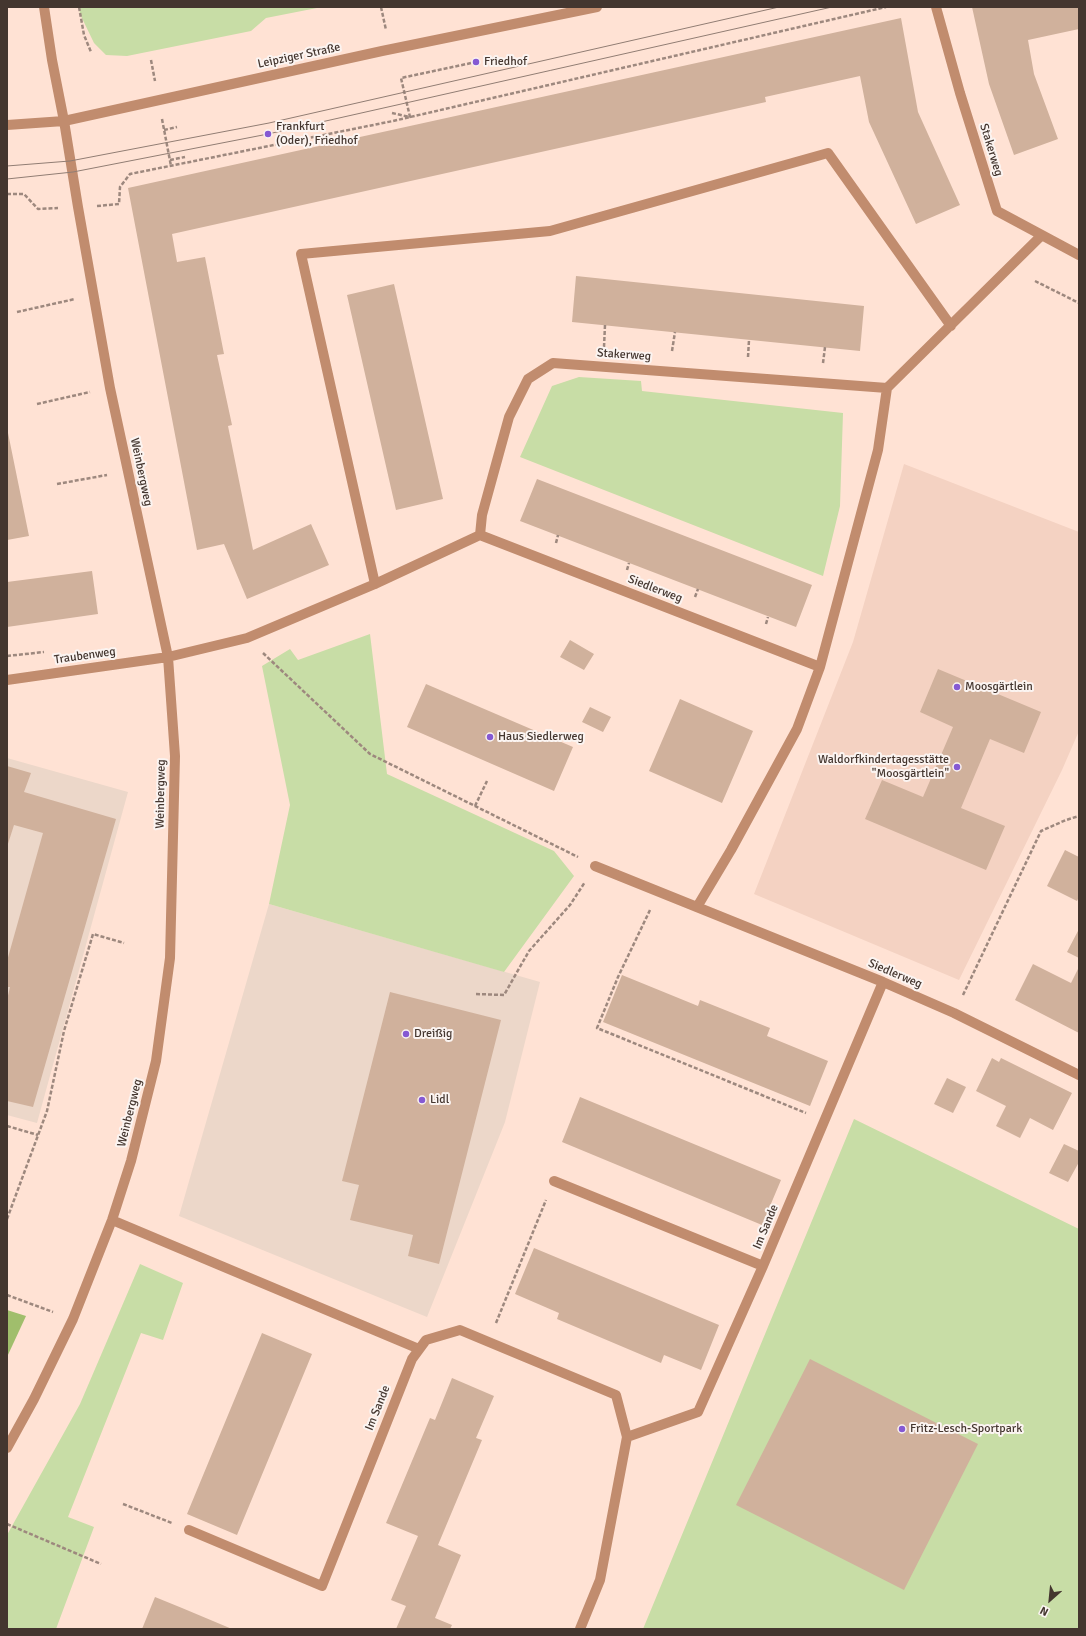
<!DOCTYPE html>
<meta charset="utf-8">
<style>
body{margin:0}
#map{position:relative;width:1086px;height:1636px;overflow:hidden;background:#ffe2d4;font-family:Signika,sans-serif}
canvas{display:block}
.frame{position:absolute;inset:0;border:8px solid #44362f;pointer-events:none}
.north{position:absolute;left:1030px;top:1580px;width:40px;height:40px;-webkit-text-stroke:3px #fbf4f1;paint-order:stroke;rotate:207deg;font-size:11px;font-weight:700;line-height:16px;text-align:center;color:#44362f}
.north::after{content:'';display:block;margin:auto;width:14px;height:18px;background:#44362f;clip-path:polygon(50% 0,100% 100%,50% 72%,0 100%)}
</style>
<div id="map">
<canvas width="1086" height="1636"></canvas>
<div class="frame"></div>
<div class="north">N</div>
</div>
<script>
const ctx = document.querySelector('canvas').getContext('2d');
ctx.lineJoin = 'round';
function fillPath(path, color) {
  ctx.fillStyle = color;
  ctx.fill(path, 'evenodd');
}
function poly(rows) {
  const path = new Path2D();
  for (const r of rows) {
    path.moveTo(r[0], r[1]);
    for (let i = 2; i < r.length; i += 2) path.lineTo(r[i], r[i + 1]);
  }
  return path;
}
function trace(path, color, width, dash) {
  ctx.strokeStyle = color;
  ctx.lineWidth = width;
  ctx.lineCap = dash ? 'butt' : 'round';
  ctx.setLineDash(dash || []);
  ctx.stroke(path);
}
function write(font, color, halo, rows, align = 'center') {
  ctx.font = font + ' Signika,sans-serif';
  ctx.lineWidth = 4;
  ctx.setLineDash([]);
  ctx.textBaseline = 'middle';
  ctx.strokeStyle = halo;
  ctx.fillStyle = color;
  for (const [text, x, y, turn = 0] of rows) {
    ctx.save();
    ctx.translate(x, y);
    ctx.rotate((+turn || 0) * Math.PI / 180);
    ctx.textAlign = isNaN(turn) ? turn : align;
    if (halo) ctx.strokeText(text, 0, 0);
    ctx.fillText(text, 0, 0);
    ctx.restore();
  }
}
const commercial = poly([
 [7,758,128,792,37,1123,7,1115],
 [269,904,540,982,505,1122,427,1317,179,1216]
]);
const built = poly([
 [904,464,1079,532,1079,731,1062,770,959,980,754,894,853,642]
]);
const green = poly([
 [79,7,322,7,266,18,251,31,127,56,106,55,94,43,80,14],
 [579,377,641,381,642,391,843,413,840,506,823,576,520,457,552,386],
 [370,634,387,774,554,851,574,876,504,972,269,904,290,805,262,666,290,649,298,660],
 [854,1119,1079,1229,1079,1629,643,1629],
 [140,1264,183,1283,163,1340,141,1333,68,1517,94,1527,56,1629,7,1629,7,1535,80,1404]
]);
const forest = poly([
 [7,1310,26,1316,7,1357]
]);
const building = poly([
 [972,7,1079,7,1079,29,1028,40,1034,74,1058,139,1014,155,989,84],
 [901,18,918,112,960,205,916,224,869,122,860,76,765,97,766,102,172,234,177,262,205,257,224,354,217,355,232,425,228,426,253,550,311,524,329,565,247,599,224,544,197,550,128,188],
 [576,276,864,306,860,351,572,322],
 [394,284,443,499,396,510,347,295],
 [7,428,29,536,7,540],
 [537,479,812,585,796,627,520,521],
 [92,571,98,614,7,627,7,582],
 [570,640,594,654,584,670,560,657],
 [938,669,1041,712,1024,753,990,739,961,808,1005,826,986,870,865,819,882,780,923,797,953,727,920,712],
 [426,684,573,747,554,791,407,727],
 [680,699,753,731,722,803,649,771],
 [590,707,611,717,603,732,582,722],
 [7,766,31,773,24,792,116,819,33,1107,7,1101,7,1000,10,987,7,987,7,961,43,833,14,825,7,847],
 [1065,850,1079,857,1079,897,1077,901,1047,886],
 [1079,929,1079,958,1067,952],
 [1033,964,1071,983,1079,967,1079,1033,1015,1000],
 [622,975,698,1006,700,1000,770,1028,767,1036,828,1061,810,1106,603,1022],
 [390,992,501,1020,439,1264,408,1256,413,1235,350,1220,359,1185,342,1181],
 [992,1058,999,1062,1001,1058,1072,1093,1053,1130,1030,1118,1020,1138,996,1126,1006,1106,976,1091],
 [947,1078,966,1087,953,1113,934,1104],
 [580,1097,781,1180,762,1225,562,1142],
 [1064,1144,1079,1151,1079,1162,1068,1182,1049,1173],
 [534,1248,719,1325,701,1370,664,1355,661,1363,557,1319,559,1313,515,1294],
 [262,1333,312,1354,237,1535,187,1514],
 [810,1359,978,1444,904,1590,736,1505],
 [452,1378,494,1396,476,1438,482,1440,438,1545,461,1555,435,1618,452,1625,450,1629,396,1629,406,1606,391,1600,418,1536,386,1523,430,1418,435,1420],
 [155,1597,182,1608,232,1629,142,1629]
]);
const path = poly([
 [79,7,84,35,91,52],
 [381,7,386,30],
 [151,60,155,81],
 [392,113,410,117,401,78,476,62],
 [162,119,171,166],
 [164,130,177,127],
 [170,160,185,157],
 [7,194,24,194,38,209,58,208],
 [97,206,119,204,120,187,130,174,393,121,886,7],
 [1035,281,1079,303],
 [17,312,75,299],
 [604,347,605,325],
 [672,351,675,332],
 [748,357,749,340],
 [823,363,825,347],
 [37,404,90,392],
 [57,484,107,475],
 [556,543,558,535],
 [627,570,629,563],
 [695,597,698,589],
 [766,624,768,617],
 [263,653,370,754,578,857],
 [7,656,44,652],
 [475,806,487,781],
 [650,910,618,977,597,1028,806,1113],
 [476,994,504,995,529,951,570,905,585,882],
 [963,995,1041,831,1066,820,1079,816],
 [7,1126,38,1135],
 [7,1219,47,1111,64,1031,93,934,124,943],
 [7,1295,53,1312],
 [496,1323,546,1200],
 [123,1504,172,1523],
 [7,1524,101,1564]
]);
const minor = poly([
 [936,7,960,93,997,211,1079,255],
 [7,125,64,121,382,51,597,7],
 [887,388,1042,235],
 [480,535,482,515,509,417,528,379,553,363,887,388],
 [480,535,820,667],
 [375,584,301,254,550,231,828,153,951,326],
 [7,680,168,657,247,638,375,584,480,535],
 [595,866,883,982,954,1013,1079,1075],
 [697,907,731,850,797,729,820,667,878,450,887,388],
 [554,1181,763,1266],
 [112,1220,419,1349],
 [627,1437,698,1412,763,1266,883,982],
 [7,1448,34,1399,73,1319,112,1220,131,1161,156,1061,170,958,175,756,168,657,110,388,78,207,64,121,52,60,44,7],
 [189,1530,322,1586,412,1359,426,1340,460,1330,616,1395,627,1437,600,1580,580,1629]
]);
const tram = poly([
 [7,166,70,161,269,123,779,7],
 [7,179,73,172,268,134,832,7]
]);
const markers = [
 [476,62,4,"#8559d3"],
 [268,134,4,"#8559d3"],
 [957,687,4,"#8559d3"],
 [490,737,4,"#8559d3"],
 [957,767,4,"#8559d3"],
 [406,1034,4,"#8559d3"],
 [422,1100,4,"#8559d3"],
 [902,1429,4,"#8559d3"]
];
const streetNames = [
 ["Leipziger Straße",299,56,-12],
 ["Stakerweg",991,150,73],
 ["Stakerweg",624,355,4],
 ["Weinbergweg",141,472,78],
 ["Siedlerweg",655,589,21],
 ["Traubenweg",85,656,-8],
 ["Weinbergweg",161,794,-89],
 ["Siedlerweg",895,974,23],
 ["Weinbergweg",130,1113,-76],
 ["Im Sande",766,1227,-67],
 ["Im Sande",378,1408,-68]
];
const poiNames = [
 ["Friedhof",484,62],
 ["Frankfurt",276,127],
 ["(Oder), Friedhof",276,141],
 ["Moosgärtlein",965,687],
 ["Haus Siedlerweg",498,737],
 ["Waldorfkindertagesstätte",949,760,"right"],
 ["\"Moosgärtlein\"",949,774,"right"],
 ["Dreißig",414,1034],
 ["Lidl",430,1100],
 ["Fritz-Lesch-Sportpark",910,1429]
];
fillPath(commercial, '#ecd7c9');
fillPath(built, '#f4d2c2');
fillPath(green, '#c8dda6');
fillPath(forest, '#a0be6c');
fillPath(building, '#d0b19c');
trace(path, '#9d887e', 2.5, [4, 2]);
trace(minor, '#c18c6e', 10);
trace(tram, '#917d73', 1);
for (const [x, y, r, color] of markers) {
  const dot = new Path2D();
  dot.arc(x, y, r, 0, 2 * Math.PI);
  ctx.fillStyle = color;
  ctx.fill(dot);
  trace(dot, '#fbf4f1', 1.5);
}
write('12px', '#44362f', '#fbf4f1', streetNames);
write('12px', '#44362f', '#fbf4f1', poiNames, 'left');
</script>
